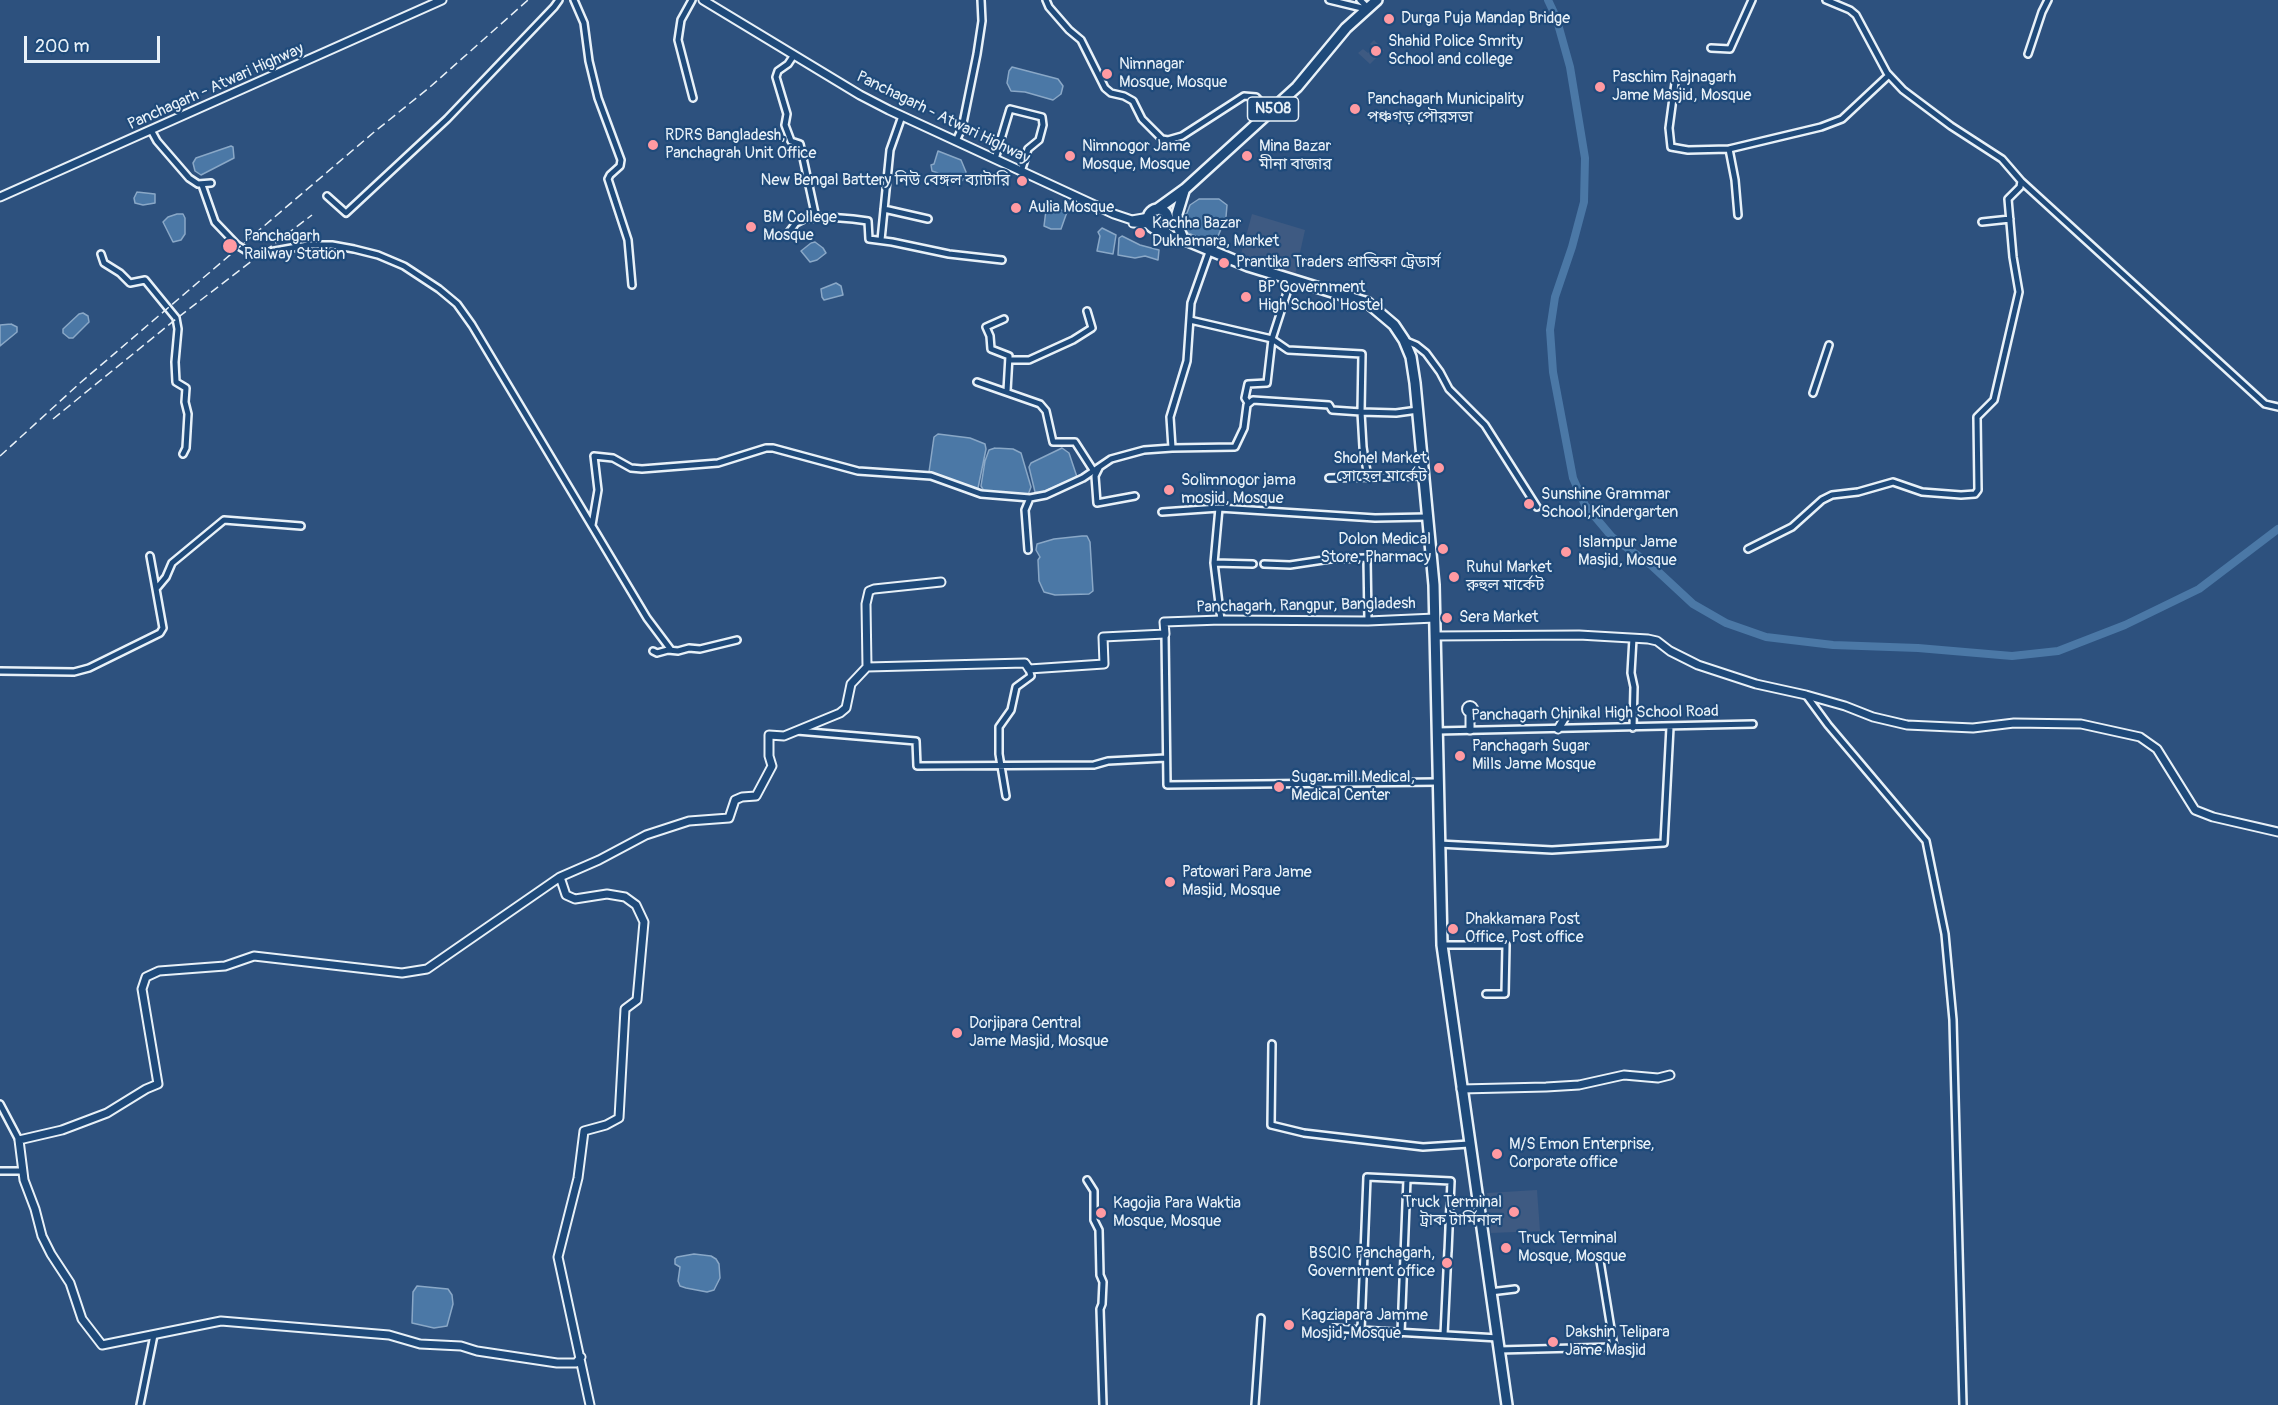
<!DOCTYPE html>
<meta charset="utf-8">
<style>
body{margin:0}
#map{position:relative;width:2278px;height:1405px;overflow:hidden;background:#2d517e;font-family:Pangolin,sans-serif}
canvas{display:block}
.scale{position:absolute;left:24px;top:36px;width:136px;height:27px;box-sizing:border-box;border:3px solid #e8f1f8;border-top:0;padding-left:8px;font-size:18px;line-height:21px;white-space:nowrap;color:#e8f1f8;-webkit-text-stroke:4px #1f4a7a;paint-order:stroke}
</style>
<div id="map">
<canvas width="2278" height="1405"></canvas>
<div class="scale">200 m</div>
</div>
<script>
const ctx = document.querySelector('canvas').getContext('2d');
ctx.lineJoin = 'round';
function fillPath(path, color) {
  ctx.fillStyle = color;
  ctx.fill(path, 'evenodd');
}
function poly(rows) {
  const path = new Path2D();
  for (const r of rows) {
    if (r.length === 3) {
      path.moveTo(r[0] + r[2], r[1]);
      path.arc(r[0], r[1], r[2], 0, 2 * Math.PI);
      continue;
    }
    path.moveTo(r[0], r[1]);
    for (let i = 2; i < r.length; i += 2) path.lineTo(r[i], r[i + 1]);
  }
  return path;
}
function trace(path, color, width, dash) {
  ctx.strokeStyle = color;
  ctx.lineWidth = width;
  ctx.lineCap = dash ? 'butt' : 'round';
  ctx.setLineDash(dash || []);
  ctx.stroke(path);
}
function write(font, color, halo, rows, align = 'center') {
  ctx.font = font + ' Pangolin,"Noto Sans Bengali",sans-serif';
  ctx.lineWidth = 4.5;
  ctx.setLineDash([]);
  ctx.textBaseline = 'middle';
  ctx.strokeStyle = halo;
  ctx.fillStyle = color;
  for (const [text, x, y, turn = 0] of rows) {
    ctx.save();
    ctx.translate(x, y);
    ctx.rotate((+turn || 0) * Math.PI / 180);
    ctx.textAlign = isNaN(turn) ? turn : align;
    if (halo) ctx.strokeText(text, 0, 0);
    ctx.fillText(text, 0, 0);
    ctx.restore();
  }
}
const built = poly([
 [1374,40,1384,50,1370,64,1358,53,1363,49,1368,53,1374,47,1370,44],
 [1252,214,1305,230,1295,275,1240,258],
 [1537,1190,1540,1231,1491,1233,1487,1193]
]);
const water = poly([
 [1012,67,1058,79,1063,86,1061,94,1053,100,1025,92,1011,91,1007,83,1009,71,1012,67],
 [231,146,233,147,234,158,201,175,195,171,193,163,196,158,231,146],
 [938,151,961,160,966,172,963,180,961,181,932,171,931,165,934,164,938,151],
 [137,192,155,194,155,203,143,205,135,203,134,198,137,192],
 [1199,199,1219,199,1227,205,1226,217,1216,241,1213,243,1183,231,1178,219,1187,213,1190,205,1199,199],
 [1050,206,1067,212,1061,229,1051,229,1044,226,1046,210,1050,206],
 [177,214,183,214,185,218,185,234,181,240,173,242,163,222,168,217,177,214],
 [1102,228,1116,235,1113,254,1097,251,1100,236,1098,232,1102,228],
 [1122,236,1140,245,1159,250,1158,260,1145,256,1135,258,1118,255,1119,238,1122,236],
 [815,242,823,248,826,253,817,260,810,262,801,251,811,243,815,242],
 [836,283,841,286,843,295,824,300,822,297,821,289,836,283],
 [83,313,88,316,89,322,73,338,69,338,63,333,63,329,79,314,83,313],
 [11,324,17,327,17,332,0,346,0,325,11,324],
 [938,434,970,438,985,444,986,449,978,488,972,489,929,472,934,437,938,434],
 [995,448,1013,449,1021,453,1031,487,1028,495,984,491,981,486,985,461,989,450,995,448],
 [1062,448,1069,453,1077,477,1040,493,1035,492,1029,467,1031,463,1062,448],
 [1082,536,1087,536,1090,542,1093,591,1089,594,1055,595,1044,592,1039,581,1038,560,1040,557,1036,550,1037,544,1054,539,1082,536],
 [694,1254,711,1256,716,1259,719,1264,720,1278,714,1290,707,1292,686,1288,680,1286,678,1281,680,1267,675,1264,675,1259,677,1257,694,1254],
 [417,1286,448,1289,452,1295,453,1304,447,1326,434,1328,412,1323,413,1292,417,1286]
]);
const river = poly([
 [1548,0,1556,17,1570,67,1585,158,1584,202,1572,247,1555,297,1550,330,1553,372,1573,478,1585,505,1612,537,1651,565,1693,604,1726,623,1766,637,1833,645,1918,648,2012,656,2058,651,2125,625,2199,589,2278,529]
]);
const street = poly([
 [574,0,584,23,589,61,598,98,621,160,620,166,610,175,608,179,628,240,632,285],
 [692,0,681,20,678,40,693,98],
 [1046,0,1049,7,1069,30,1081,40,1105,88,1111,93,1124,96,1133,101,1142,119,1162,139,1168,140,1182,136,1244,96,1256,97,1270,112],
 [1329,0,1366,9],
 [1360,0,1368,8],
 [1711,48,1730,49,1752,0],
 [2028,54,2042,12,2048,0],
 [794,55,788,64,778,71,776,77,787,114,785,125,791,141,800,144,816,218],
 [1675,83,1669,128,1671,147,1688,150,1729,149,1821,127,1842,119,1889,75],
 [151,130,157,141,189,178,198,184,211,183],
 [956,141,962,128,977,54,982,21,981,0],
 [1729,149,1735,180,1738,215],
 [995,159,1010,109,1042,117,1043,125,1039,140,1028,149,1021,172],
 [2021,181,2265,404,2278,407],
 [202,185,215,222,237,245,253,255,308,245,332,245,354,249,378,255,404,266,439,289,457,304,472,325,647,618,671,650],
 [327,196,346,213,447,119,554,7,559,0],
 [884,209,928,219],
 [1982,222,2010,219],
 [789,232,796,223,804,219,828,217,853,219,868,221,869,239,892,242,949,254,1002,260],
 [881,240,890,150,902,116],
 [101,254,104,263,120,273,130,283,145,280,176,318,178,329,175,362,176,382,186,388,185,402,188,414,186,448,183,454],
 [1291,280,1272,339,1288,350,1362,354,1361,412,1396,413,1418,410],
 [1004,319,986,327,990,336,991,349,1009,356,1007,391],
 [1190,320,1272,339,1267,383,1248,384,1245,398,1248,403],
 [1404,340,1416,345,1426,353,1440,372,1449,389,1485,425,1537,507],
 [1009,360,1029,360,1073,340,1092,328,1087,311],
 [977,382,1040,404,1046,411,1053,442,1075,442,1093,470],
 [1813,393,1829,345],
 [1172,448,1235,447,1244,428,1247,405,1253,400,1329,405,1332,410,1361,412,1363,447,1368,478],
 [1099,468,1095,476,1097,503,1135,496],
 [1329,478,1424,476],
 [1162,512,1219,508],
 [592,525,598,490,594,456,613,458,631,468,642,469,718,463,766,448,773,448,858,471,931,476,981,494,1030,498,1046,495,1083,478,1111,459,1144,450,1172,448,1170,417,1187,361,1191,303,1209,252],
 [1748,549,1792,527,1822,500,1832,495,1858,492,1893,482,1922,492,1961,495,1975,494,1978,490,1977,417,1994,400,2019,292,2013,257,2008,199,2020,187,2021,181,2002,159,1951,126,1903,90,1887,73,1856,15,1850,10,1826,0],
 [1028,550,1025,510,1030,498],
 [150,556,156,589],
 [1214,563,1253,564],
 [1264,564,1290,565,1330,559,1367,558,1368,621],
 [1221,620,1214,563,1219,508,1375,518,1428,517],
 [1165,634,1167,785,1438,782],
 [653,651,657,653,668,650,678,651,689,648,700,649,737,640],
 [0,671,74,672,89,668,160,633,163,628,156,589,166,577,172,563,224,520,301,526],
 [1806,695,1828,725,1926,841,1945,934,1953,1020,1963,1405],
 [1633,728,1634,687,1631,673,1633,638],
 [797,731,916,741,917,766,1094,765,1108,761,1166,758],
 [1437,731,1753,724],
 [1006,796,999,754,999,727,1011,710,1016,687,1031,676,1029,669],
 [1439,844,1552,850,1664,843,1670,727],
 [1442,945,1506,945,1505,994,1486,994],
 [1272,1044,1271,1125,1304,1133,1423,1147,1469,1144],
 [0,1104,19,1140],
 [0,1171,23,1171],
 [1087,1180,1094,1191,1094,1220,1099,1230,1100,1275,1103,1282,1102,1304,1100,1309,1103,1405],
 [1448,1252,1451,1181,1367,1177,1361,1330,1498,1338],
 [1490,1292,1515,1289],
 [1334,1328,1361,1330],
 [1401,1333,1407,1179],
 [1444,1335,1448,1250],
 [1499,1350,1614,1347,1600,1261],
 [140,1405,154,1335],
 [1255,1405,1261,1318]
]);
const secondary = poly([
 [703,0,860,95,889,110,1114,214,1132,220,1149,217],
 [0,197,442,0],
 [1133,223,1150,224],
 [941,582,874,589,869,591,866,604,867,667,1025,663,1029,669,1104,664,1103,637,1165,634,1164,622,1221,620,1368,621,1435,618],
 [1435,636,1579,635,1648,639,1657,641,1670,651,1698,665,1756,684,1806,695,1845,706,1873,717,1907,725,1973,728,2014,723,2081,724,2140,737,2157,749,2195,810,2213,817,2278,832],
 [1470,709,3.5],
 [1558,729,1567,714],
 [1470,730,1470,713],
 [560,877,566,895,575,899,607,894,625,897,636,905,644,922,637,1000,625,1009,619,1118,606,1125,584,1131,578,1178,558,1257,590,1405],
 [1461,1089,1546,1087,1579,1085,1624,1075,1658,1078,1670,1075],
 [581,1357,576,1363,557,1363,477,1351,461,1346,420,1344,389,1335,221,1321,102,1345,82,1319,70,1283,51,1254,42,1236,35,1209,24,1180,19,1140,62,1130,107,1113,146,1089,158,1084,142,989,146,977,159,971,225,966,254,956,402,973,427,969,560,877,599,860,646,835,689,821,729,818,735,800,742,797,756,796,772,766,769,756,769,735,784,736,840,713,846,708,851,684,867,667]
]);
const highway = poly([
 [1158,219,10],
 [1156,210,1185,189,1297,87,1346,28,1377,0],
 [1161,228,1171,237,1183,239,1248,266,1368,303,1394,325,1404,340,1411,357,1415,383,1434,585,1442,945,1507,1405],
 [1183,239,1177,224,1177,214,1184,191]
]);
const rail = poly([
 [53,419,176,319,312,215],
 [0,456,80,383,373,133,430,87,528,0]
]);
const markers = [
 [1389,19,6,"#ff9aa2"],
 [1376,51,6,"#ff9aa2"],
 [1107,74,6,"#ff9aa2"],
 [1600,87,6,"#ff9aa2"],
 [1355,109,6,"#ff9aa2"],
 [653,145,6,"#ff9aa2"],
 [1070,156,6,"#ff9aa2"],
 [1247,156,6,"#ff9aa2"],
 [1022,181,6,"#ff9aa2"],
 [1016,208,6,"#ff9aa2"],
 [751,227,6,"#ff9aa2"],
 [1140,233,6,"#ff9aa2"],
 [230,246,8,"#ff9aa2"],
 [1224,263,6,"#ff9aa2"],
 [1246,297,6,"#ff9aa2"],
 [1439,468,6,"#ff9aa2"],
 [1169,490,6,"#ff9aa2"],
 [1529,504,6,"#ff9aa2"],
 [1443,549,6,"#ff9aa2"],
 [1566,552,6,"#ff9aa2"],
 [1454,577,6,"#ff9aa2"],
 [1447,618,6,"#ff9aa2"],
 [1460,756,6,"#ff9aa2"],
 [1279,787,6,"#ff9aa2"],
 [1170,882,6,"#ff9aa2"],
 [1453,929,6,"#ff9aa2"],
 [957,1033,6,"#ff9aa2"],
 [1497,1154,6,"#ff9aa2"],
 [1514,1212,6,"#ff9aa2"],
 [1101,1213,6,"#ff9aa2"],
 [1506,1248,6,"#ff9aa2"],
 [1447,1263,6,"#ff9aa2"],
 [1289,1325,6,"#ff9aa2"],
 [1553,1342,6,"#ff9aa2"]
];
const shields = [
 [1273,109,51]
];
const shieldNames = [
 ["N508",1273,109]
];
const poiNames = [
 ["Durga Puja Mandap Bridge",1401,19],
 ["Shahid Police Smrity",1388,42],
 ["School and college",1388,60],
 ["Nimnagar",1119,65],
 ["Mosque, Mosque",1119,83],
 ["Paschim Rajnagarh",1612,78],
 ["Jame Masjid, Mosque",1612,96],
 ["Panchagarh Municipality",1367,100],
 ["পঞ্চগড় পৌরসভা",1367,118],
 ["RDRS Bangladesh,",665,136],
 ["Panchagrah Unit Office",665,154],
 ["Nimnogor Jame",1082,147],
 ["Mosque, Mosque",1082,165],
 ["Mina Bazar",1259,147],
 ["মীনা বাজার",1259,165],
 ["New Bengal Battery নিউ বেঙ্গল ব্যাটারি",1010,181,"right"],
 ["Aulia Mosque",1028,208],
 ["BM College",763,218],
 ["Mosque",763,236],
 ["Kachha Bazar",1152,224],
 ["Dukhamara, Market",1152,242],
 ["Panchagarh",244,237],
 ["Railway Station",244,255],
 ["Prantika Traders প্রান্তিকা ট্রেডার্স",1236,263],
 ["BP Government",1258,288],
 ["High School Hostel",1258,306],
 ["Shohel Market",1427,459,"right"],
 ["সোহেল মার্কেট",1427,477,"right"],
 ["Solimnogor jama",1181,481],
 ["mosjid, Mosque",1181,499],
 ["Sunshine Grammar",1541,495],
 ["School,Kindergarten",1541,513],
 ["Dolon Medical",1431,540,"right"],
 ["Store, Pharmacy",1431,558,"right"],
 ["Islampur Jame",1578,543],
 ["Masjid, Mosque",1578,561],
 ["Ruhul Market",1466,568],
 ["রুহুল মার্কেট",1466,586],
 ["Sera Market",1459,618],
 ["Panchagarh Sugar",1472,747],
 ["Mills Jame Mosque",1472,765],
 ["Sugar mill Medical,",1291,778],
 ["Medical Center",1291,796],
 ["Patowari Para Jame",1182,873],
 ["Masjid, Mosque",1182,891],
 ["Dhakkamara Post",1465,920],
 ["Office, Post office",1465,938],
 ["Dorjipara Central",969,1024],
 ["Jame Masjid, Mosque",969,1042],
 ["M/S Emon Enterprise,",1509,1145],
 ["Corporate office",1509,1163],
 ["Truck Terminal",1502,1203,"right"],
 ["ট্রাক টার্মিনাল",1502,1221,"right"],
 ["Kagojia Para Waktia",1113,1204],
 ["Mosque, Mosque",1113,1222],
 ["Truck Terminal",1518,1239],
 ["Mosque, Mosque",1518,1257],
 ["BSCIC Panchagarh,",1435,1254,"right"],
 ["Government office",1435,1272,"right"],
 ["Kagziapara Jamme",1301,1316],
 ["Mosjid, Mosque",1301,1334],
 ["Dakshin Telipara",1565,1333],
 ["Jame Masjid",1565,1351]
];
const streetNames = [
 ["Panchagarh - Atwari Highway",216,87,-24],
 ["Panchagarh - Atwari Highway",943,118,26],
 ["Panchagarh, Rangpur, Bangladesh",1306,606,-1],
 ["Panchagarh Chinikal High School Road",1595,714,-1]
];
fillPath(built, '#3e5a82');
fillPath(water, '#4b78a6');
trace(water, '#8aa8c7', 1.5);
trace(river, '#4b78a6', 8);
trace(street, '#e8f1f8', 10);
trace(secondary, '#e8f1f8', 11);
trace(highway, '#e8f1f8', 14);
trace(street, '#1f4a7a', 5);
trace(secondary, '#1f4a7a', 7);
trace(highway, '#1f4a7a', 9);
trace(rail, '#e8f1f8', 1.5, [9, 4.5]);
for (const [x, y, r, color] of markers) {
  const dot = new Path2D();
  dot.arc(x, y, r, 0, 2 * Math.PI);
  ctx.fillStyle = color;
  ctx.fill(dot);
  trace(dot, '#1f4a7a', 2);
}
for (const [x, y, w] of shields) {
  const box = new Path2D();
  box.roundRect(x - w / 2, y - 12, w, 24, 4.5);
  ctx.fillStyle = '#1f4a7a';
  ctx.fill(box);
  trace(box, '#e8f1f8', 1.5);
}
write('bold 15px', '#e8f1f8', null, shieldNames);
write('16px', '#e8f1f8', '#1f4a7a', poiNames, 'left');
write('16px', '#e8f1f8', '#1f4a7a', streetNames);
</script>
